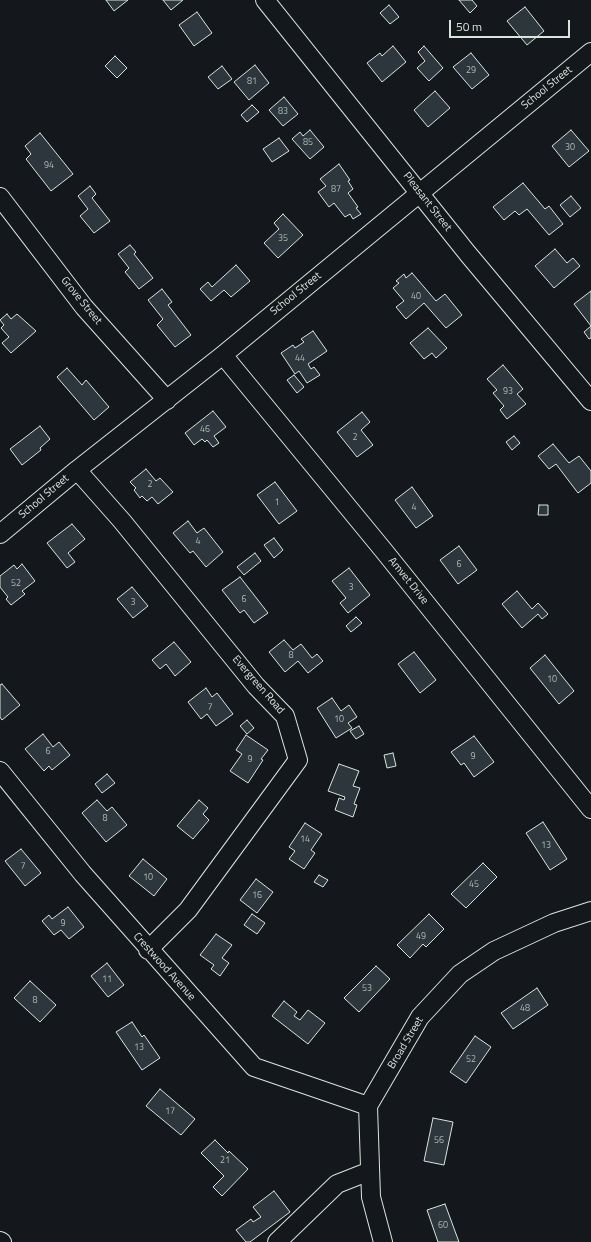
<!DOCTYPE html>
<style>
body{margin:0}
#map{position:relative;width:591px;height:1242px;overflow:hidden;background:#14181c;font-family:"Titillium Web",sans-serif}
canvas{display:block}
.scale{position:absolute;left:449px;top:20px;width:121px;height:18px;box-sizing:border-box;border:2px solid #d8e6dc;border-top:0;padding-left:5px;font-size:12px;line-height:14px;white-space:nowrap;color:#d8e6dc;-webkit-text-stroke:3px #14181c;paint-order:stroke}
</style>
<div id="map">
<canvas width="591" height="1242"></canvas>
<div class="scale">50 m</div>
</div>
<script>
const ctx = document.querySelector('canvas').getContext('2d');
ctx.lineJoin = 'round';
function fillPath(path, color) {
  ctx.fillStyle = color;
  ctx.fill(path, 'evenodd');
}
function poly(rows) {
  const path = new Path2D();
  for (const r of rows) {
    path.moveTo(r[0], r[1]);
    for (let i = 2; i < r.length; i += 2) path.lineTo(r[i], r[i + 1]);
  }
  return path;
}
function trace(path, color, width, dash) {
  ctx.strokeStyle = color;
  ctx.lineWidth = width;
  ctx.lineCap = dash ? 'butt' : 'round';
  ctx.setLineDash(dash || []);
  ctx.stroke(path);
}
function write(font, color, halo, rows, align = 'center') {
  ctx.font = font + ' "Titillium Web",sans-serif';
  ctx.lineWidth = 3;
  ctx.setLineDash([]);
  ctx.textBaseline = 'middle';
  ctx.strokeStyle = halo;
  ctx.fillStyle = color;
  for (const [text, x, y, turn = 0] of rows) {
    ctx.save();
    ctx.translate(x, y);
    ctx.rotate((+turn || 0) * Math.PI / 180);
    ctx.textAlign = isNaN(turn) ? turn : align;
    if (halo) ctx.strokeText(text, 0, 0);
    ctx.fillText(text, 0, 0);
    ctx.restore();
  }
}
const building = poly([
 [106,0,128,0,114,11,106,0],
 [163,0,183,0,171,10,163,0],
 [459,0,472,0,477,6,470,13,459,0],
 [389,5,399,17,390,24,380,13,389,5],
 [525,7,544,31,527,45,507,21,525,7],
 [197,12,212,33,194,46,179,25,197,12],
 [393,46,406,62,382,82,367,63,380,53,382,56,393,46],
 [424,46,443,68,429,81,417,68,425,61,418,52,424,46],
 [471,53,489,75,472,89,453,67,471,53],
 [115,56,127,68,117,78,105,66,115,56],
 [255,65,269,83,249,100,234,82,255,65],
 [222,66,232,79,218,89,208,77,222,66],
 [435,91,450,108,428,127,414,110,435,91],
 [284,97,298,114,283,126,269,110,284,97],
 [252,105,259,112,247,122,241,115,252,105],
 [310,130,324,147,310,159,292,139,300,132,303,136,310,130],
 [571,130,589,151,569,167,552,146,571,130],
 [40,133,73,174,51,191,26,159,31,154,25,146,40,133],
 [279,138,289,151,272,162,263,149,279,138],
 [339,164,350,180,348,181,353,189,348,193,358,207,356,208,361,214,353,219,350,214,345,217,334,203,329,207,318,192,326,186,320,179,339,164],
 [523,183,545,209,549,206,563,224,549,235,527,209,519,215,515,211,504,220,493,207,523,183],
 [90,186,96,194,92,198,110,221,94,233,80,216,88,209,78,196,90,186],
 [571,196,581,208,570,217,560,205,571,196],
 [283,214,303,235,278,258,264,243,279,229,274,223,283,214],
 [130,245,136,252,134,254,153,278,139,289,125,272,129,268,118,254,130,245],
 [555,249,567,263,573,258,580,266,554,288,535,266,555,249],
 [236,265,250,281,231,297,224,290,211,301,200,289,208,282,212,287,236,265],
 [412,273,436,301,445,294,462,315,446,328,424,303,406,319,396,307,404,301,393,288,399,283,396,281,404,274,406,278,412,273],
 [162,289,172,302,168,305,191,335,175,347,157,325,163,319,148,300,162,289],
 [591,291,591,338,589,339,584,332,591,326,574,304,591,291],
 [7,314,11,319,17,314,36,331,11,353,2,343,9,337,1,328,4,325,0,320,7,314],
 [428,328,447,348,436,358,432,353,424,359,410,343,428,328],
 [313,331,327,351,308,364,311,369,314,367,320,375,307,383,299,371,295,374,281,353,293,345,295,348,304,342,301,339,313,331],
 [503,365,523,389,517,394,526,404,507,419,500,410,504,406,493,393,497,390,487,379,503,365],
 [67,368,82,385,86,380,109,407,94,420,57,377,67,368],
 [294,375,304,387,297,393,287,380,294,375],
 [213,411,226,427,214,436,219,443,213,447,207,440,205,442,202,439,194,445,185,433,213,411],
 [362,412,370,422,361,430,373,445,357,457,337,432,362,412],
 [40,426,50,439,40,448,41,450,22,465,10,449,40,426],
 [514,436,520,443,512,450,506,442,514,436],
 [553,444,569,463,579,456,591,471,591,483,578,493,556,464,549,469,538,456,553,444],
 [146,469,156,481,160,478,173,492,158,504,152,497,147,501,142,496,140,498,134,490,136,488,130,482,146,469],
 [275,482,297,511,279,524,257,495,275,482],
 [412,487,433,516,416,528,395,500,412,487],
 [539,505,548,505,548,515,538,515,539,505],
 [188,521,197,533,204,528,223,552,206,567,193,551,190,553,173,533,188,521],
 [72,524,85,539,68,553,75,562,67,568,47,543,72,524],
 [274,538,283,550,274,558,264,545,274,538],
 [459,546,477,570,458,584,440,560,459,546],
 [255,553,261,561,244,575,237,567,255,553],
 [22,564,35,581,22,591,25,594,11,605,6,599,8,597,0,587,0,576,14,565,17,569,22,564],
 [349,568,370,595,348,613,340,603,346,598,332,581,349,568],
 [240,577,268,613,254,623,244,610,240,613,222,590,240,577],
 [132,587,148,606,133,618,117,599,132,587],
 [517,591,532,609,538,603,548,614,542,619,538,614,522,628,502,604,517,591],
 [356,617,362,623,351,632,346,626,356,617],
 [284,640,293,650,301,644,312,658,317,654,323,661,308,673,298,661,285,672,269,652,284,640],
 [174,642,191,662,175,676,166,664,160,669,152,660,174,642],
 [414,652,436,680,420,693,398,664,414,652],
 [545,655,574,691,559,704,530,668,545,655],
 [2,684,20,705,2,720,0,717,0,685,2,684],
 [206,688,212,697,217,693,233,714,216,726,207,714,201,719,188,702,206,688],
 [332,698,341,711,349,705,357,717,348,723,352,728,336,738,317,708,332,698],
 [247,720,254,728,247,734,240,726,247,720],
 [359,726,364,734,356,739,350,731,359,726],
 [43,734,53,747,59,742,70,755,52,770,49,766,44,771,25,749,43,734],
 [246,735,268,750,261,759,263,760,248,783,230,771,242,754,236,750,246,735],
 [474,736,494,762,474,777,464,763,461,765,451,752,474,736],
 [393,753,396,766,387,768,384,755,393,753],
 [339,764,359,771,353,786,360,788,354,804,357,805,353,817,335,810,339,798,344,800,345,797,328,791,339,764],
 [107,774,115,783,102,793,95,784,107,774],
 [97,800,107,811,112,807,127,825,106,842,82,813,97,800],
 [199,800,208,808,203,814,209,820,193,839,177,826,199,800],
 [543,822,567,859,550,870,526,833,543,822],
 [305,823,322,834,311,850,315,853,304,869,289,859,295,851,289,847,305,823],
 [21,849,41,873,25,886,5,861,21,849],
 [143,859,167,879,154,896,129,876,143,859],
 [483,863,497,877,466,908,451,894,483,863],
 [319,875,328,880,323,887,314,882,319,875],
 [256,879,273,892,257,913,240,900,256,879],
 [68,907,84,927,69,939,61,930,54,935,42,921,49,915,52,919,68,907],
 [252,914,265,923,257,934,244,925,252,914],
 [429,914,444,929,426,947,423,944,410,958,397,945,429,914],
 [216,934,232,945,222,958,229,963,220,976,211,969,214,965,200,955,216,934],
 [107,963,124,985,108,997,91,976,107,963],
 [376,966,390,979,359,1012,344,998,376,966],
 [30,981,56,1005,40,1022,14,998,30,981],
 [537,988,548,1005,513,1029,501,1013,537,988],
 [284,1001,297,1012,294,1016,300,1020,308,1010,325,1023,308,1044,272,1016,284,1001],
 [132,1022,142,1037,144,1035,160,1058,142,1070,116,1032,132,1022],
 [475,1036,491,1047,466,1083,450,1072,475,1036],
 [160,1089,195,1119,181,1135,146,1106,160,1089],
 [433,1118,453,1122,444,1165,424,1161,433,1118],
 [215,1140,228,1153,229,1151,248,1169,222,1196,213,1187,224,1176,201,1153,215,1140],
 [274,1191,290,1212,250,1242,246,1242,236,1230,251,1219,253,1222,261,1217,253,1207,274,1191],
 [445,1204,459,1242,438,1242,427,1210,445,1204]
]);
const minor = poly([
 [265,0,468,254,591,401],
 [0,197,84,307,167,400],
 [223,355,384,551,591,809],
 [77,470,122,521,256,686,285,716,298,760,188,910,148,950],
 [0,534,77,470,223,355,591,52],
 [0,771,83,874,254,1067,368,1106],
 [0,1241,2,1242],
 [277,1242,337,1184,370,1171],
 [383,1242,371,1197,368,1106,420,1017,460,974,494,951,554,923,591,911]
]);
const numberNames = [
 ["29",471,71],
 ["81",252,82],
 ["83",283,112],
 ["85",308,143],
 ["30",570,148],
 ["94",49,166],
 ["87",336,190],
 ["35",283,239],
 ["40",416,297],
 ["44",300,359],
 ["93",508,392],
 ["46",205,430],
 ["2",355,438],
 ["2",150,485],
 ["1",277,503],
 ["4",414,508],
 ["4",198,542],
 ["6",459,565],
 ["52",16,584],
 ["3",351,588],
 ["6",244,600],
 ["3",133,603],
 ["8",291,656],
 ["10",552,680],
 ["7",210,708],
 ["10",339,720],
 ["6",48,752],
 ["9",473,757],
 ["9",250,760],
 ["8",105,819],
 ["14",305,840],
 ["13",546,846],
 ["7",23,867],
 ["10",148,878],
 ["45",474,885],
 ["16",257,896],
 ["9",63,924],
 ["49",421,937],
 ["11",107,980],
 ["53",367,989],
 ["8",35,1001],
 ["48",525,1009],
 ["13",139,1048],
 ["52",471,1060],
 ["17",170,1112],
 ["56",439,1141],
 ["21",225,1161],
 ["60",443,1226]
];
const streetNames = [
 ["School Street",547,88,-39],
 ["Pleasant Street",427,202,52],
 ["School Street",296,294,-39],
 ["Grove Street",81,301,51],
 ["School Street",44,497,-40],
 ["Amvet Drive",408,581,51],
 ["Evergreen Road",258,685,49],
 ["Crestwood Avenue",164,967,48],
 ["Broad Street",406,1043,-59]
];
fillPath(building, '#2c363c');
trace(building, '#d8e6dc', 1);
trace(minor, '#d8e6dc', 20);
trace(minor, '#14181c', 18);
write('9px', '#adbab4', null, numberNames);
write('11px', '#d8e6dc', '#14181c', streetNames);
</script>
